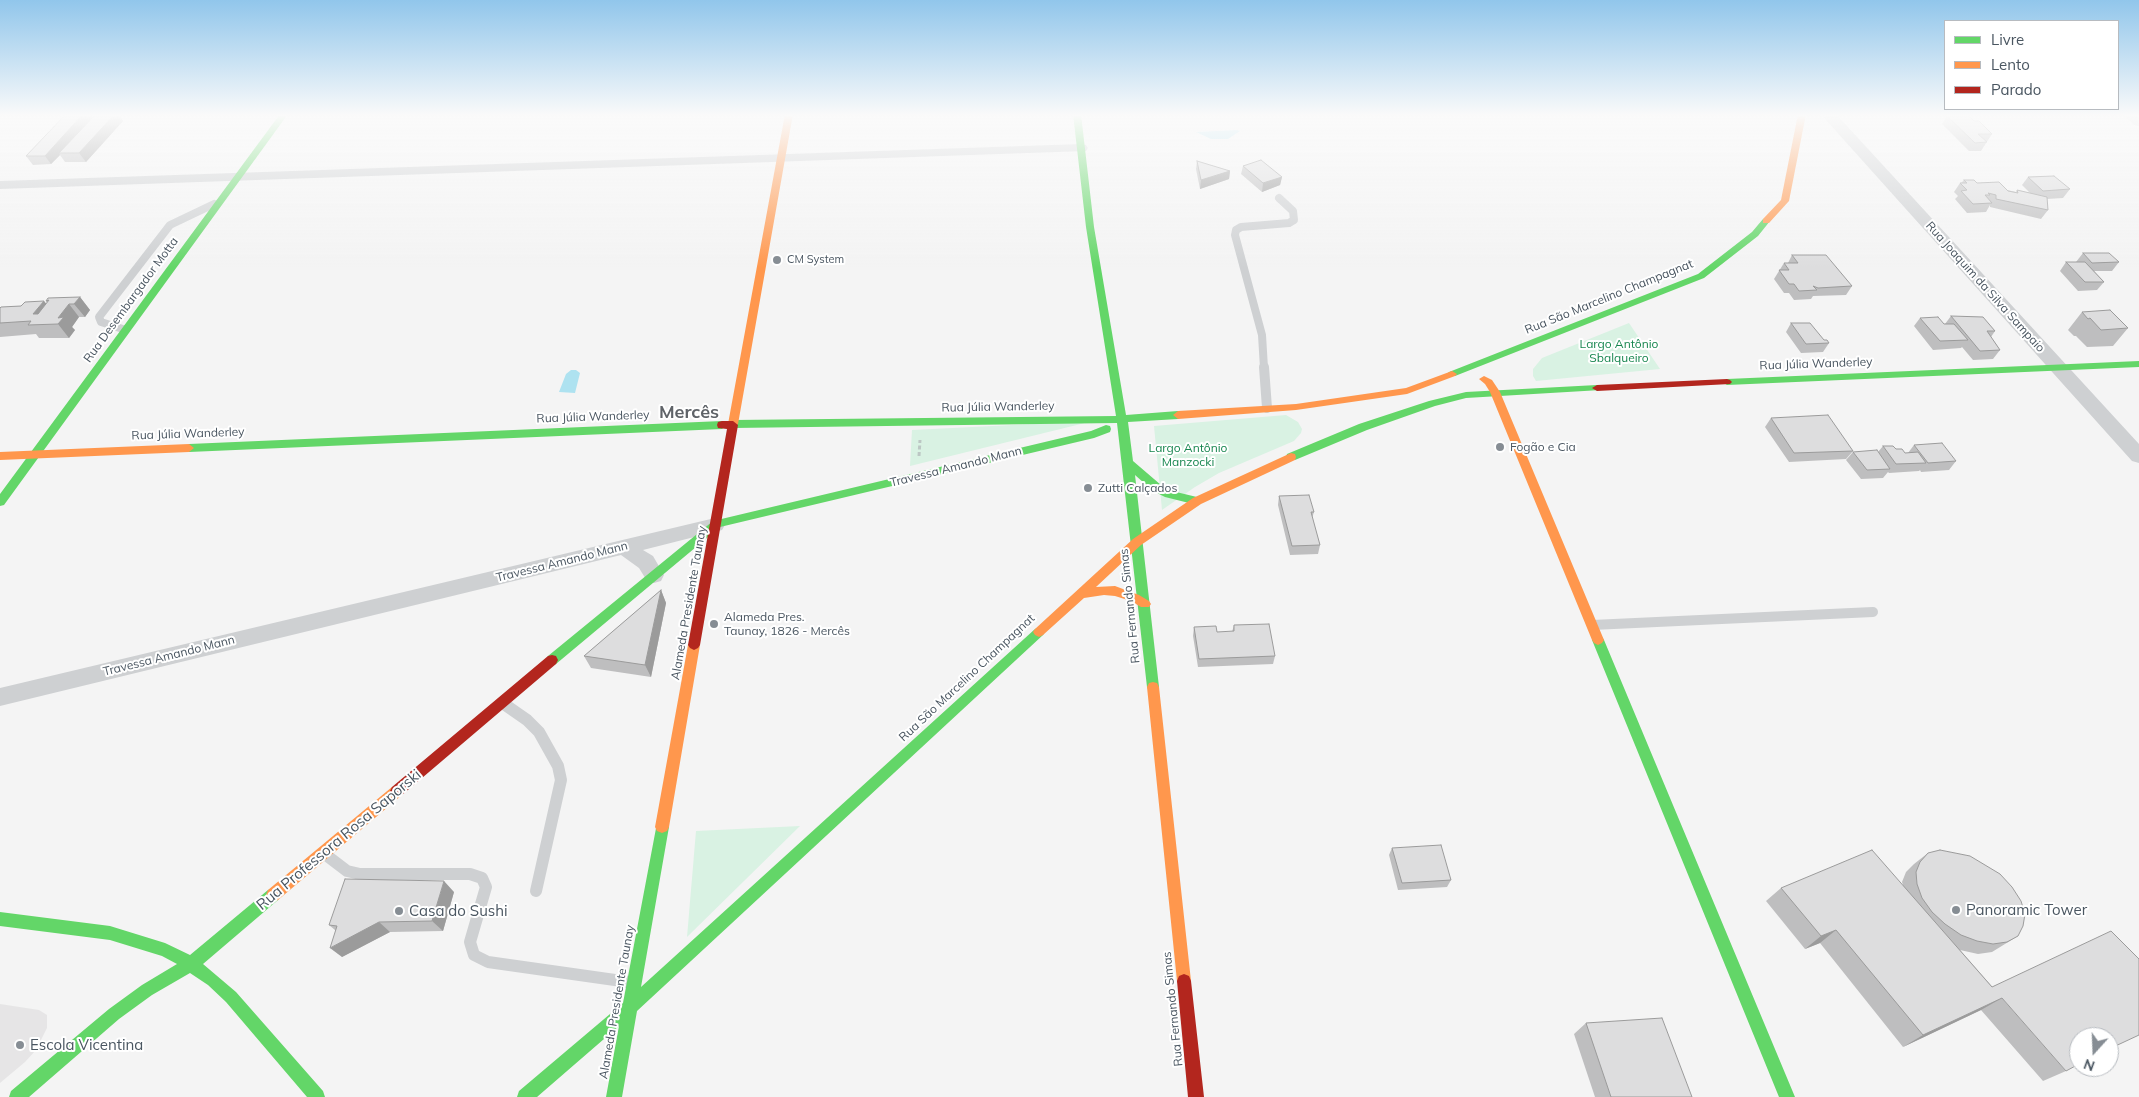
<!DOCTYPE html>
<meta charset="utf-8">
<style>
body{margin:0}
#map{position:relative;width:2139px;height:1097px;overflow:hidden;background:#f4f4f4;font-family:Mulish,sans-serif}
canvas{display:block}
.legend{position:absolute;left:1944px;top:20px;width:175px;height:90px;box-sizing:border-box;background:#fff;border:1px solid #b7bbc0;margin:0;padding:6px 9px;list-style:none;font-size:15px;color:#4a5661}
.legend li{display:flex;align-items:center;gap:10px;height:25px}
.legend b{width:25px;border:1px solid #b7bbc0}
.north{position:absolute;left:2069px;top:1027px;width:50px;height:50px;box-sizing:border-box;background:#fff;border:1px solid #b7bbc0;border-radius:50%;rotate:200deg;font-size:14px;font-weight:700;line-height:20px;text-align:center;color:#4a5661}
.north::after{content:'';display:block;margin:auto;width:18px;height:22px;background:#868d94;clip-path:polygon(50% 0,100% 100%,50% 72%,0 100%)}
</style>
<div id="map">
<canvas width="2139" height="1097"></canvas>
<ul class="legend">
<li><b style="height:6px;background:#63d668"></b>Livre</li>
<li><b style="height:6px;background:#ff974d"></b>Lento</li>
<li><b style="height:6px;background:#b3261e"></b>Parado</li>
</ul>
<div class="north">N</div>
</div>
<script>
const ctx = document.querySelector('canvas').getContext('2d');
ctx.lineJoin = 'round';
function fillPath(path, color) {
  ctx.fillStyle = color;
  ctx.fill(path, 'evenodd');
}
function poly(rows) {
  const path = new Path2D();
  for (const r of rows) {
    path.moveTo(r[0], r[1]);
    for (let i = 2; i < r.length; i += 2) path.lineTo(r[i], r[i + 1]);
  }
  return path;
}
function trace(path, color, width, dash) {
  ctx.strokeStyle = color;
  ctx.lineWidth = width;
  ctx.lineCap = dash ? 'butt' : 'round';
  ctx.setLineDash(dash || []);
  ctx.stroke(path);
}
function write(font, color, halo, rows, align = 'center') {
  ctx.font = font + ' Mulish,sans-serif';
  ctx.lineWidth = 4;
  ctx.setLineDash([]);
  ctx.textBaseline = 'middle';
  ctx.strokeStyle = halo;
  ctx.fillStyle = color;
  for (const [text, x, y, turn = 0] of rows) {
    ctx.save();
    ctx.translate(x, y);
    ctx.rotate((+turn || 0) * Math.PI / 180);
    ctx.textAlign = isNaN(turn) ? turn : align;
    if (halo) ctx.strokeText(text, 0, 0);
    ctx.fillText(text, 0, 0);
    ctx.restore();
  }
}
const education = poly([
 [0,1004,39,1010,47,1015,47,1028,36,1050,25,1062,0,1083]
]);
const green = poly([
 [1629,323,1660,369,1536,381,1533,376,1533,369,1542,358],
 [1286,415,1298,422,1302,429,1301,433,1294,441,1219,473,1195,487,1162,510,1154,426],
 [1093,421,910,466,912,430],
 [800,826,687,937,696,831]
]);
const water = poly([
 [1237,130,1240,131,1228,139,1211,139,1196,132],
 [571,370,576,370,580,373,575,393,559,392,566,374]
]);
const path = poly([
 [919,456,920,440]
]);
const laneFar2 = poly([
 [126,330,101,322,99,317,170,225,214,204],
 [1264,368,1262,335,1235,235,1236,230,1241,227,1289,223,1294,220,1293,211,1279,198]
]);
const laneFar1 = poly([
 [1264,367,1267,408],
 [1592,625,1873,612]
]);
const lane = poly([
 [504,704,527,720,539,732,558,766,561,780,536,891],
 [326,855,347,871,360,874,470,874,482,878,486,887,470,942,474,955,488,962,629,982]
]);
const street = poly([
 [1826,114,1836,114,2139,444,2139,463,2132,461,1826,120,1824,117,1826,114],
 [2123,114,2138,114,2139,126,2134,125,2123,114],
 [1081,144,1086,145,1088,148,1086,151,0,189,0,181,1081,144],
 [715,518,722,520,725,525,722,530,643,550,653,556,664,575,661,581,654,583,647,581,639,568,621,555,0,706,0,688,715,518]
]);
const fast = poly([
 [280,114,288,114,4,505,0,506,0,494,280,114],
 [1073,114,1081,114,1094,227,1126,415,1178,411,1183,415,1178,419,1128,422,1133,461,1161,485,1172,491,1201,498,1202,501,1197,505,1165,497,1153,491,1135,475,1159,687,1157,691,1153,692,1149,691,1147,687,1117,423,733,428,728,424,733,420,1116,416,1086,227,1073,114],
 [1766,218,1770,221,1758,236,1704,278,1455,376,1449,376,1447,374,1449,372,1698,274,1752,232,1763,219,1766,218],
 [2139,361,2139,367,1727,385,1722,382,1727,379,2139,361],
 [1597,385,1602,388,1601,390,1466,398,1435,406,1367,430,1295,460,1287,460,1286,457,1287,454,1359,424,1429,401,1466,392,1597,385],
 [722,421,727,425,722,429,189,452,184,448,189,444,722,421],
 [1106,425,1110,426,1111,429,1110,432,1094,438,720,527,556,664,552,665,548,664,546,660,548,656,713,521,1091,431,1106,425],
 [1039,627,1043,629,1045,632,1043,635,637,1011,622,1097,606,1097,619,1026,537,1097,517,1097,519,1091,623,1003,657,823,662,821,667,823,669,827,641,987,1035,629,1039,627],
 [1598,635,1602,637,1604,640,1795,1097,1779,1097,1592,640,1594,637,1598,635],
 [273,888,278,890,280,895,278,900,203,964,236,992,323,1091,325,1097,307,1097,226,1002,208,985,190,973,152,995,119,1019,29,1097,9,1097,11,1091,109,1009,142,985,177,964,162,956,110,940,0,926,0,912,110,926,165,943,190,955,268,890,273,888]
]);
const slow = poly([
 [785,114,793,114,738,424,733,428,728,424,785,114],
 [1798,114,1806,114,1789,201,1769,223,1763,223,1763,219,1781,200,1798,114],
 [1452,371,1457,374,1455,376,1407,394,1296,410,1178,419,1173,415,1178,411,1296,404,1406,388,1452,371],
 [1484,376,1492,380,1500,392,1604,640,1602,643,1598,645,1594,643,1592,640,1490,392,1485,384,1479,379,1484,376],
 [189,444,194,448,189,452,0,460,0,452,189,444],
 [1291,453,1295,454,1296,457,1295,460,1201,504,1141,545,1096,587,1115,586,1139,595,1149,601,1151,604,1149,607,1141,607,1131,601,1115,596,1104,595,1084,598,1043,635,1039,637,1035,635,1033,632,1035,629,1133,539,1193,498,1291,453],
 [694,640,698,642,700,645,669,827,667,831,662,833,657,831,655,827,688,645,690,642,694,640],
 [1153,682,1157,683,1159,687,1191,981,1189,986,1184,988,1179,986,1177,981,1147,687,1149,683,1153,682],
 [397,785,402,787,404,791,402,795,278,900,273,902,268,900,266,895,268,890,392,787,397,785]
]);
const jam = poly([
 [1727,379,1730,380,1732,382,1730,384,1597,391,1592,388,1597,385,1727,379],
 [722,421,733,421,738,425,700,645,698,648,694,650,690,648,688,645,727,429,718,428,717,425,718,422,722,421],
 [552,655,556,656,558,660,556,664,402,795,397,797,392,795,390,791,392,787,548,656,552,655],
 [1184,974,1189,976,1191,981,1204,1097,1188,1097,1177,981,1179,976,1184,974]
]);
const wall = poly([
 [96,114,118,114,123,121,86,162,65,162,60,155,51,164,33,165,26,156,93,118],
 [1947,116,1974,121,1992,134,1981,151,1969,151,1942,124],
 [1197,161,1230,171,1229,179,1200,189,1196,169],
 [1243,166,1282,177,1280,185,1262,192,1241,174],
 [2028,177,2070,189,2063,198,2047,199,2048,210,2041,219,1990,207,1990,205,1986,212,1967,213,1955,199,1958,196,1954,192,1960,183,1961,183,1964,180,2016,192,2017,190,2030,193,2022,185],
 [2083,253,2119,262,2112,271,2094,271,2104,282,2097,290,2078,291,2060,271,2066,262,2076,262],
 [1792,255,1852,286,1846,295,1813,296,1811,299,1794,300,1789,293,1784,293,1774,279,1784,263,1788,263],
 [80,297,90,310,85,317,79,317,72,327,75,330,69,338,39,338,36,334,0,337,0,308,21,306,44,301,46,304,47,303,46,301],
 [2082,312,2128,328,2113,346,2087,347,2076,336,2074,336,2068,330],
 [1951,316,1995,331,1991,337,2000,350,1993,359,1973,360,1962,347,1961,348,1933,350,1914,326,1920,318,1944,324,1945,324],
 [1791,323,1829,343,1823,352,1801,353,1786,332],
 [1771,418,1853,451,1846,459,1789,462,1765,427],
 [1914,445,1956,461,1949,470,1921,472,1920,470,1919,471,1889,473,1888,472,1883,478,1861,479,1846,460,1853,452,1878,452,1883,446,1905,453,1908,453],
 [1279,496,1314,512,1312,518,1320,545,1318,554,1290,555,1278,505],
 [661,590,666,603,651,677,591,668,584,656],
 [1234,625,1275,656,1273,664,1198,667,1193,636,1194,627,1217,632,1232,632],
 [1392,848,1451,880,1447,887,1398,890,1389,855],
 [1928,853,2018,936,1992,952,1978,954,1960,950,2066,1071,2043,1081,1981,1010,1903,1047,1820,943,1805,949,1766,901,1781,888,1903,885,1902,882,1906,872,1914,864],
 [454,892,443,931,390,932,342,957,335,930,329,925],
 [1586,1023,1692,1097,1595,1097,1574,1034]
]);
const shadedWall = poly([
 [83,114,90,114,93,118,59,153,60,155,51,164,45,156],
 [115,114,118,114,123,121,86,162,79,153],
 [1230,171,1229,179,1200,189,1201,180],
 [1282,177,1280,185,1262,192,1263,183],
 [80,297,90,310,85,317,74,304],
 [44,301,55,314,33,314],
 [69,304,79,317,72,327,75,330,69,338,58,324,58,318],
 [661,590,666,603,651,677,645,665],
 [444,881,454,892,443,931,432,921],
 [379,922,390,932,342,957,330,948],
 [1836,930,1820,943,1805,949,1821,936],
 [2002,998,1981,1010,1903,1047,1923,1035]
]);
const building = poly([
 [66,114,83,114,45,156,26,156,66,114],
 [96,114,115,114,79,153,59,153,96,114],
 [1968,115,1974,121,1979,121,1992,134,1978,134,1987,142,1975,143,1947,116,1968,115],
 [1261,160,1282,177,1263,183,1243,166,1261,160],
 [1197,161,1230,171,1201,180,1197,161],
 [2054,176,2070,189,2043,191,2028,177,2054,176],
 [1964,180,1974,180,1977,183,1999,182,2008,191,2018,193,2017,190,2047,197,2048,210,1996,199,1996,195,1988,193,1990,195,1985,195,1992,203,1973,204,1961,191,1967,190,1960,183,1967,183,1964,180],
 [2083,253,2109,253,2119,262,2092,263,2083,253],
 [1792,255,1826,255,1852,286,1818,288,1813,286,1817,290,1799,291,1794,284,1789,284,1779,270,1789,270,1784,263,1798,263,1792,255],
 [2066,262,2085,262,2104,282,2085,282,2066,262],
 [80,297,74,304,69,304,58,318,64,317,58,324,28,325,31,321,0,323,0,308,1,307,21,306,25,302,44,301,33,314,38,314,49,300,46,301,48,298,80,297],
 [2110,310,2128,328,2101,330,2090,318,2088,319,2082,312,2110,310],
 [1951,316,1983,317,1995,331,1987,331,2000,350,1980,351,1951,316],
 [1938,317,1944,324,1954,324,1968,340,1940,341,1920,318,1938,317],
 [1791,323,1810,323,1824,340,1827,340,1829,343,1806,344,1791,323],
 [1828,415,1853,451,1794,453,1771,418,1828,415],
 [1942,443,1956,461,1928,463,1914,445,1942,443],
 [1883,446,1893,446,1896,449,1902,449,1905,453,1918,452,1926,463,1896,464,1883,446],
 [1877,450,1890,469,1867,470,1853,452,1877,450],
 [1309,495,1314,512,1311,512,1320,545,1292,546,1279,496,1309,495],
 [661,590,645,665,584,656,661,590],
 [1269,624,1275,656,1199,659,1194,627,1216,626,1217,632,1234,631,1234,625,1269,624],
 [1441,845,1451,880,1402,883,1392,848,1441,845],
 [1872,850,1992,987,2111,931,2139,959,2139,1035,2109,1049,2109,1037,2079,1037,2079,1064,2066,1071,2002,998,1923,1035,1836,930,1821,936,1781,888,1872,850],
 [1940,850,1970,856,2000,874,2012,887,2021,901,2025,914,2023,926,2018,936,2007,942,1993,944,1977,941,1961,935,1945,924,1932,912,1922,898,1917,884,1916,872,1920,862,1928,853,1940,850],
 [345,879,444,881,432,921,379,922,330,948,337,926,329,925,345,879],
 [1662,1018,1692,1097,1611,1097,1586,1023,1662,1018]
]);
const markers = [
 [777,260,5,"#868d94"],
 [1500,447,5,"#868d94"],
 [1088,488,5,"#868d94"],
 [714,624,5,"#868d94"],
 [1956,910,5,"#868d94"],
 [399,911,5,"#868d94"],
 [20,1045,5,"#868d94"]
];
const farPoinames = [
 ["CM System",787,260]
];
const streetNames = [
 ["Rua Joaquim da Silva Sampaio",1985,287,48],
 ["Rua São Marcelino Champagnat",1609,297,-22],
 ["Rua Desembargador Motta",131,300,-54],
 ["Rua Júlia Wanderley",1816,364,-2],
 ["Rua Júlia Wanderley",998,407,-1],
 ["Rua Júlia Wanderley",593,417,-2],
 ["Rua Júlia Wanderley",188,434,-2],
 ["Travessa Amando Mann",956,467,-14],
 ["Travessa Amando Mann",562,562,-14],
 ["Alameda Presidente Taunay",689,603,-80],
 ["Rua Fernando Simas",1130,606,-96],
 ["Travessa Amando Mann",169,656,-14],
 ["Rua São Marcelino Champagnat",967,678,-43],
 ["Alameda Presidente Taunay",617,1002,-80],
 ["Rua Fernando Simas",1173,1009,-96]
];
const parkNames = [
 ["Largo Antônio",1619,344],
 ["Sbalqueiro",1619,358],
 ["Largo Antônio",1188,448],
 ["Manzocki",1188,462]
];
const poiNames = [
 ["Fogão e Cia",1510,447],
 ["Zutti Calçados",1098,488],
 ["Alameda Pres.",724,617],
 ["Taunay, 1826 - Mercês",724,631]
];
const nearStreetnames = [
 ["Rua Professora Rosa Saporski",339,840,-40]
];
const nearPoinames = [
 ["Panoramic Tower",1966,910],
 ["Casa do Sushi",409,911],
 ["Escola Vicentina",30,1045]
];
const districtNames = [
 ["Mercês",689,413]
];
fillPath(education, '#e6e5e6');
fillPath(green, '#d9f2e3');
fillPath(water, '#aee2f0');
trace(path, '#bcc7c4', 3, [4, 2.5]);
trace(laneFar2, '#ced0d2', 8);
trace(laneFar1, '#ced0d2', 10);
trace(lane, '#ced0d2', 12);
fillPath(street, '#ced0d2');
fillPath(fast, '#63d668');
fillPath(slow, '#ff974d');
fillPath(jam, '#b3261e');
fillPath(wall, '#bebebf');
fillPath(shadedWall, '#9b9b9b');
fillPath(building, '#ddddde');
trace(building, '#9b9b9b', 1);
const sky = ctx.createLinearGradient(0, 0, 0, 268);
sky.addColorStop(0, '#91c6eb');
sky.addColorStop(0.43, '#fafafa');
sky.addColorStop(1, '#fafafa00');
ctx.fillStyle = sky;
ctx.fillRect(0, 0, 2139, 268);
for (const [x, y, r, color] of markers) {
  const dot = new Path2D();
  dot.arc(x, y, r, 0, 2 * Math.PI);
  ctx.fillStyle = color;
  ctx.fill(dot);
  trace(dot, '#fff', 2);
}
write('11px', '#4a5661', '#fff', farPoinames, 'left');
write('12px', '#4a5661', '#fff', streetNames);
write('12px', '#17864f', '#fff', parkNames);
write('12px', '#4a5661', '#fff', poiNames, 'left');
write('15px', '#4a5661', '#fff', nearStreetnames);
write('15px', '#4a5661', '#fff', nearPoinames, 'left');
write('bold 18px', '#5f6368', '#fff', districtNames);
</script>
